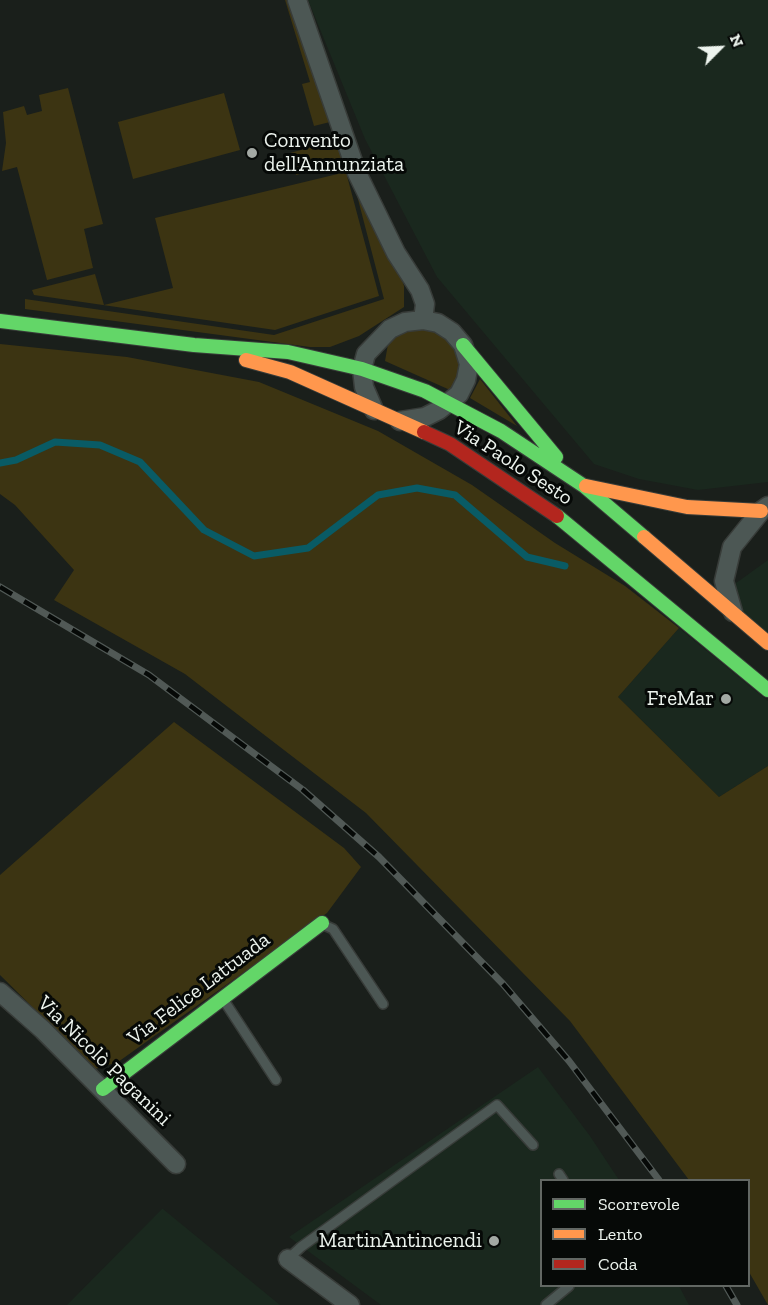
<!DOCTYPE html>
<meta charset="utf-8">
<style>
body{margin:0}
#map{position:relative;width:768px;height:1305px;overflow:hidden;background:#1a1f1b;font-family:"Zilla Slab",serif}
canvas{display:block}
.legend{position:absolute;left:540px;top:1179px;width:210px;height:108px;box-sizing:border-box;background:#060907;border:2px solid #626763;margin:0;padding:8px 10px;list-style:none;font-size:18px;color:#edf4ee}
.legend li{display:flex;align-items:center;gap:12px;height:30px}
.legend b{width:30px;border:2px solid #626763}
.north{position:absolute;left:690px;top:18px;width:60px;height:60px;-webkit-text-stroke:4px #060907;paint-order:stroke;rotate:66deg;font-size:16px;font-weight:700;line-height:24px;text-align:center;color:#edf4ee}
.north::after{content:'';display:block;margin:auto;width:21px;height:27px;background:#edf4ee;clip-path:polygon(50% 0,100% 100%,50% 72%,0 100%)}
</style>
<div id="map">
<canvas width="768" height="1305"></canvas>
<ul class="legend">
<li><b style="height:8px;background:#63d668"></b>Scorrevole</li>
<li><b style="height:8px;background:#ff974d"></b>Lento</li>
<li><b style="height:8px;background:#b3261e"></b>Coda</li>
</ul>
<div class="north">N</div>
</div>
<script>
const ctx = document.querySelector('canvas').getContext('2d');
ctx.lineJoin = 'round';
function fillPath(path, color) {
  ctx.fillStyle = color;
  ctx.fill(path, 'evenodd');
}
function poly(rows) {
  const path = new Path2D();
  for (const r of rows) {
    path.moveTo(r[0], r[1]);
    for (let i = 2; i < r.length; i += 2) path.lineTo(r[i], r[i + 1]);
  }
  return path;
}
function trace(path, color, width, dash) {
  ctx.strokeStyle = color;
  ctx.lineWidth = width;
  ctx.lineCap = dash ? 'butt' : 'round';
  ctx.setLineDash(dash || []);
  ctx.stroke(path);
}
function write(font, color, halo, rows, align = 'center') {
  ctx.font = font + ' "Zilla Slab",serif';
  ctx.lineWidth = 6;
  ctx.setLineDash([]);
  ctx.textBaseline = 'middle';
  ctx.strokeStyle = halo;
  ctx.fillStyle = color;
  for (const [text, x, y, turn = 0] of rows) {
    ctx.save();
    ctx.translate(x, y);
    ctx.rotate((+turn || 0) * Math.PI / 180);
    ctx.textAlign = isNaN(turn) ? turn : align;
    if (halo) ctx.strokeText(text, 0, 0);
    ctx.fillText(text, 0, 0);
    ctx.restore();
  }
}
const built = poly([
 [308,0,768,0,768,482,698,490,639,479,594,464,437,277,365,139],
 [768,560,768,634,739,610,732,586],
 [679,628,768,701,768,766,719,797,618,697],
 [538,1067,590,1136,619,1180,542,1180,542,1286,679,1286,689,1305,381,1305,289,1237],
 [162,1209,163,1209,280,1305,67,1305]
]);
const green = poly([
 [285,0,288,0,330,122,314,126,302,84,310,82],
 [68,88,103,224,84,229,93,268,47,280,17,167,2,171,6,143,3,112,24,106,27,115,42,111,39,95],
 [224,93,240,150,133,179,118,122],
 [337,140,343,163,296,175,290,153],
 [346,172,379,296,275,330,34,295,32,290,95,274,104,305,173,288,155,218],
 [354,184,398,267,404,286,404,307,359,336,330,347,310,347,25,309,25,299,274,335,384,299],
 [434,328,448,337,459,361,457,377,450,390,385,361,388,344,400,331],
 [0,344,127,357,259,382,378,431,472,485,555,543,625,586,679,628,618,697,719,797,768,766,768,1305,749,1272,748,1180,689,1180,570,1021,366,813,185,674,54,600,74,570,15,505,0,494],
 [480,379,517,426,470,398],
 [174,722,344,848,361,867,327,913,118,1062,95,1069,0,975,0,875]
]);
const stream = poly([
 [0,463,16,460,55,442,100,445,140,462,204,530,254,556,308,548,378,495,417,488,455,495,527,557,565,566]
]);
const lane = poly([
 [324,925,333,929,383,1004],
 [223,999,276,1080],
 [559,1174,563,1180],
 [288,1259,301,1247,497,1105,533,1145],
 [546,1305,569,1286]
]);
const street = poly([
 [297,0,357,173,396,253,420,290,425,304,423,320],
 [374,410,364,387,362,369,366,354,390,329,405,322,423,320,438,323,452,332,463,345,469,364,466,380,459,394,439,410,425,417,400,421],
 [733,612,724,581,732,547,761,511,768,506],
 [0,992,43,1030,176,1164],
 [288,1259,350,1305]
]);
const fast = poly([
 [0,321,194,345,288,352,362,369,425,391,501,431,584,486,644,537],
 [463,345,556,457],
 [557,516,768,690],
 [103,1089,322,923]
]);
const slow = poly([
 [246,360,290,372,424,432],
 [586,486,687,507,761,511],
 [644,537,768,643]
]);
const jam = poly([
 [424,432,450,444,557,516]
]);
const rail = poly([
 [0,587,149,675,303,790,379,857,503,984,569,1061,659,1180],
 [726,1286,737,1305]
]);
const markers = [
 [252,153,6,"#a3a9a4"],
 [726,699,6,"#a3a9a4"],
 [494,1241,6,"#a3a9a4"]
];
const poiNames = [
 ["Convento",264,141,"left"],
 ["dell'Annunziata",264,165,"left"],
 ["FreMar",714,699],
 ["MartinAntincendi",482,1241]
];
const streetNames = [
 ["Via Paolo Sesto",513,463,33],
 ["Via Felice Lattuada",199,989,-37],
 ["Via Nicolò Paganini",104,1061,44]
];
fillPath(built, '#1a281e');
fillPath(green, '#3c3412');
trace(stream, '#095b65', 7);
trace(lane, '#383c39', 12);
trace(street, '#383c39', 21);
trace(fast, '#383c39', 16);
trace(slow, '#383c39', 16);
trace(jam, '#383c39', 16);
trace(lane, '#4c5754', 9);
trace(street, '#4c5754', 18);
trace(fast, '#63d668', 14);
trace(slow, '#ff974d', 14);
trace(jam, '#b3261e', 14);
trace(rail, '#515956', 7);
trace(rail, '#060907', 4.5, [14]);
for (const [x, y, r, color] of markers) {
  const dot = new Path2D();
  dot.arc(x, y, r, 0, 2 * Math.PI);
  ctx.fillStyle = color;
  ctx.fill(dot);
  trace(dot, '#060907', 2);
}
write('21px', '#edf4ee', '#060907', poiNames, 'right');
write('21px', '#edf4ee', '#060907', streetNames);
</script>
